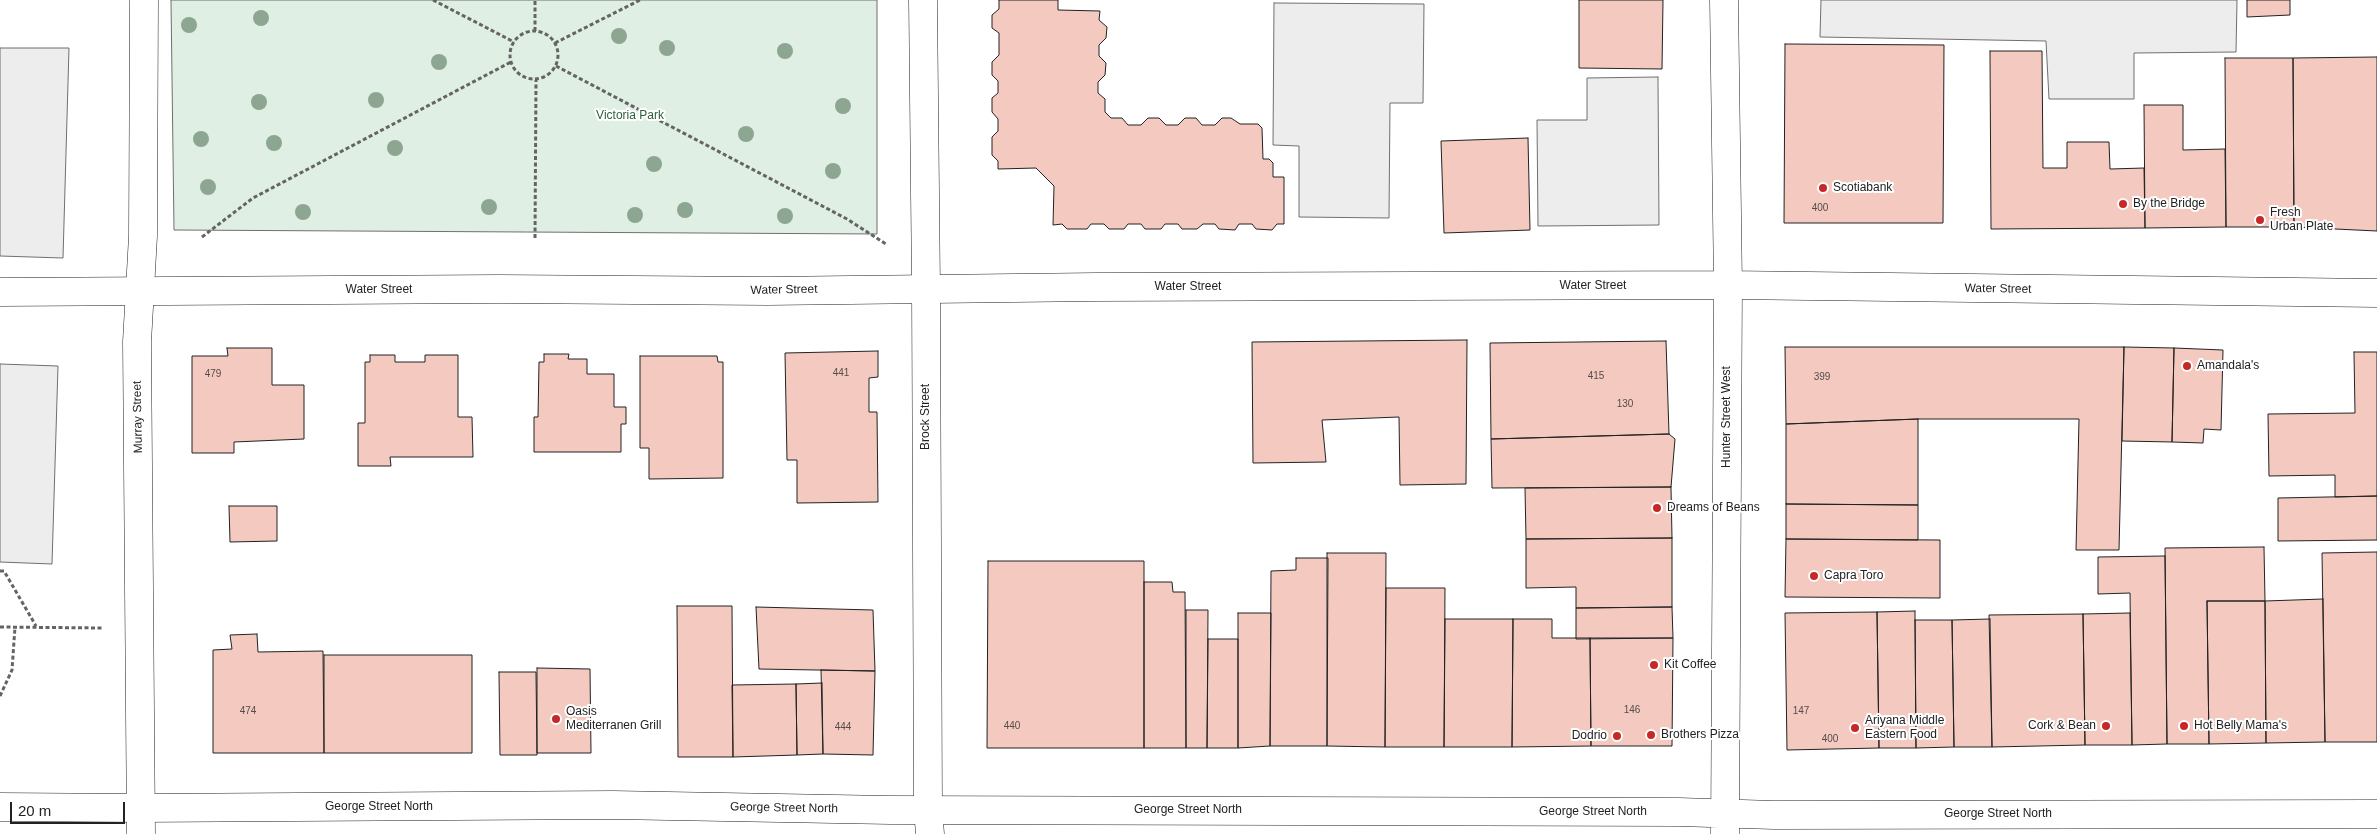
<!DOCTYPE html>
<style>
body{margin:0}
#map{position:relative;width:2377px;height:834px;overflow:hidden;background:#fff;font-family:Helvetica,sans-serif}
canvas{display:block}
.scale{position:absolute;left:10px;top:802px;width:115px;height:22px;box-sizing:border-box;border:2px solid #222;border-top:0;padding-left:6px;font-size:15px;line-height:18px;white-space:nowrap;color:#222;-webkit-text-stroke:4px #fff;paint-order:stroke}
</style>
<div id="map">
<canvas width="2377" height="834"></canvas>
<div class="scale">20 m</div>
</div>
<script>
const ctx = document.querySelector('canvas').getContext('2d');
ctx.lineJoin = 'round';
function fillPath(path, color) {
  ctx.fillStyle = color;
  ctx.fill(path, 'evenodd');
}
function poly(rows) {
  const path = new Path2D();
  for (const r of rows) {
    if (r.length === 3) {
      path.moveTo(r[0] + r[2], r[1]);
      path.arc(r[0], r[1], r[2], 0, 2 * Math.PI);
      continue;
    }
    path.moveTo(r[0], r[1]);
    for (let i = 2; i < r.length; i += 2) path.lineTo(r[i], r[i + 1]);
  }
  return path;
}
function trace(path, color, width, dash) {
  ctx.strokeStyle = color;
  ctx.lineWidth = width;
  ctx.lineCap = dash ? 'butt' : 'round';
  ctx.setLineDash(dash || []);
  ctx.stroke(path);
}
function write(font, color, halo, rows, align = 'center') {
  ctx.font = font + ' Helvetica,sans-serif';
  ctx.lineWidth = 4;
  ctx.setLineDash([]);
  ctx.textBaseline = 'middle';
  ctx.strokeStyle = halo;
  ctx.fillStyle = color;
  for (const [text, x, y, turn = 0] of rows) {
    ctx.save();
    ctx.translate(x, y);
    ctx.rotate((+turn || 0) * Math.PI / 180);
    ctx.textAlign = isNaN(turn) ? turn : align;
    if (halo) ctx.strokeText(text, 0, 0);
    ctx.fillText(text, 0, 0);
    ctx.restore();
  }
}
const green = poly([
 [171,0,877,0,877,234,174,230,171,0]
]);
const parking = poly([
 [1821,0,2237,0,2236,52,2134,53,2134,99,2049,99,2046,41,1820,37,1821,0],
 [1274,3,1424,4,1423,103,1390,103,1389,218,1299,217,1299,146,1273,145,1274,3],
 [0,48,69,48,63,258,0,256,0,48],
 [1658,77,1659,225,1538,226,1537,120,1587,120,1587,78,1658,77],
 [0,364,58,366,52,564,0,562,0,364]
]);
const building = poly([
 [999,0,1058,0,1058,10,1100,11,1099,20,1107,27,1106,38,1099,45,1099,56,1106,63,1105,75,1098,82,1098,93,1105,99,1105,112,1111,118,1122,118,1128,125,1141,125,1148,118,1159,118,1166,125,1178,125,1185,118,1196,118,1202,125,1215,125,1222,118,1231,118,1240,124,1258,124,1262,128,1263,159,1269,159,1273,163,1273,177,1284,177,1284,224,1277,224,1272,230,1256,229,1252,224,1239,224,1235,230,1219,229,1215,224,1203,224,1197,229,1182,229,1178,224,1165,224,1161,229,1145,229,1141,224,1128,224,1124,229,1109,229,1104,224,1091,224,1087,229,1067,229,1062,224,1053,225,1054,186,1036,168,998,169,998,161,992,155,992,137,998,131,998,119,992,112,992,98,998,93,998,81,992,75,992,62,999,55,999,33,992,28,992,15,999,9,999,0],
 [1579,0,1663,0,1662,69,1579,68,1579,0],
 [2247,0,2290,0,2290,15,2247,17,2247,0],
 [1785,44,1944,45,1943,223,1784,223,1785,44],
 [1990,51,2042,51,2043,168,2067,168,2067,142,2109,142,2110,169,2144,168,2145,228,1991,229,1990,51],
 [2377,57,2377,231,2294,227,2293,58,2377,57],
 [2225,58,2293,58,2294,227,2226,227,2225,58],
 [2144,105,2183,105,2183,150,2225,149,2226,227,2145,228,2144,105],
 [1528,138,1530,230,1444,233,1441,141,1528,138],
 [1467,340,1466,484,1400,485,1399,417,1322,420,1326,462,1253,463,1252,342,1467,340],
 [1666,341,1669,434,1491,439,1490,343,1666,341],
 [1785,347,2124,347,2119,550,2076,550,2079,419,1918,419,1786,424,1785,347],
 [2124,347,2174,348,2172,442,2122,441,2124,347],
 [227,348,272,348,272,385,304,385,304,439,234,442,234,453,192,453,192,356,228,356,227,348],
 [2174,348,2223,350,2221,430,2204,429,2203,443,2172,442,2174,348],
 [878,351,878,377,869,378,869,412,877,412,878,502,797,503,797,460,787,460,785,353,878,351],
 [2354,352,2377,352,2377,496,2335,497,2335,475,2269,476,2268,414,2355,413,2354,352],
 [544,354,569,354,568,359,587,359,587,374,614,374,614,407,626,407,626,424,621,424,621,452,534,452,534,417,538,417,539,362,544,362,544,354],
 [370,355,395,355,395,362,425,362,425,355,458,355,458,417,472,417,473,457,390,457,391,466,358,466,358,423,365,423,365,362,370,362,370,355],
 [640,356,717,356,718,362,723,362,723,478,649,479,649,448,640,448,640,356],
 [1918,419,1918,505,1786,504,1786,424,1918,419],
 [1669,434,1675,439,1671,487,1492,488,1491,439,1669,434],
 [1671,487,1672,538,1526,539,1525,488,1671,487],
 [2377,496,2377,540,2278,541,2278,498,2377,496],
 [1786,504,1918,505,1918,540,1786,539,1786,504],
 [229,506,277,506,277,541,230,542,229,506],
 [1672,538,1672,607,1576,608,1576,587,1526,588,1526,539,1672,538],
 [1786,539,1940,540,1940,598,1785,597,1786,539],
 [2264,547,2265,601,2207,601,2209,744,2167,744,2165,548,2264,547],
 [2377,552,2377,742,2325,742,2322,553,2377,552],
 [1327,553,1386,553,1385,747,1327,746,1327,553],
 [2165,556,2167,744,2132,745,2130,593,2098,594,2098,557,2165,556],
 [1296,558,1328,558,1327,746,1270,746,1271,571,1296,570,1296,558],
 [988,561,1144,561,1144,748,987,748,988,561],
 [1144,582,1172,582,1173,592,1185,592,1186,748,1144,748,1144,582],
 [1386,588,1445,588,1444,747,1385,747,1386,588],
 [2323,599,2325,742,2266,743,2265,601,2323,599],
 [2207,601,2265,601,2266,743,2209,744,2207,601],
 [677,606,732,606,733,757,678,757,677,606],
 [756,607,873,610,875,671,759,669,756,607],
 [1672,607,1673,638,1576,639,1576,608,1672,607],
 [1186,610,1208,610,1207,748,1186,748,1186,610],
 [1915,611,1916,748,1879,748,1877,612,1915,611],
 [1877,612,1879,748,1787,750,1785,613,1877,612],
 [1238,613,1271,613,1270,746,1238,748,1238,613],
 [2130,613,2132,745,2085,745,2083,614,2130,613],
 [2083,614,2085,745,1992,747,1989,615,2083,614],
 [1445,619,1513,619,1512,747,1444,747,1445,619],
 [1513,619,1552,619,1552,638,1590,638,1591,746,1512,747,1513,619],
 [1990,619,1992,747,1954,747,1952,620,1990,619],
 [1915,620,1952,620,1954,747,1916,748,1915,620],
 [257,634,258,652,323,651,324,753,213,753,213,650,232,649,230,635,257,634],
 [1590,638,1673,638,1672,746,1591,746,1590,638],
 [1208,639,1238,639,1238,748,1207,748,1208,639],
 [324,655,472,655,472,753,324,753,324,655],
 [537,668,590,669,591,753,537,753,537,668],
 [821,670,875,671,873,755,823,754,821,670],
 [499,672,536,672,537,755,500,755,499,672],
 [822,683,823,754,797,755,796,684,822,683],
 [796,684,797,755,733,757,732,685,796,684]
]);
const path = poly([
 [433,0,514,42],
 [534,55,24],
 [535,31,535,0],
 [555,43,640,0],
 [556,66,847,219,886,244],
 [202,237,253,198,511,62],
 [535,238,536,80],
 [0,571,4,571,36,626],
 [0,627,103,628],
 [0,696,12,670,15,627]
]);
const minor = poly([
 [923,0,926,288],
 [928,809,930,834],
 [141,834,137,342,143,236,144,0]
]);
const tertiary = poly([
 [926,288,928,809]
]);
const secondary = poly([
 [1724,0,1728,285,1725,834],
 [0,292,499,289,768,291,1096,287,1728,285,2377,293],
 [0,807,140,808,613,805,890,810,1679,812,1774,815,2377,814]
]);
const trees = [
 [261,18],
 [189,25],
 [619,36],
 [667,48],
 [785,51],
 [439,62],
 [376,100],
 [259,102],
 [843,106],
 [746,134],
 [201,139],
 [274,143],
 [395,148],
 [654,164],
 [833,171],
 [208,187],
 [489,207],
 [685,210],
 [303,212],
 [635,215],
 [785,216]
];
const markers = [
 [1823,188,5,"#c62828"],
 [2123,204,5,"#c62828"],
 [2260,220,5,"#c62828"],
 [2187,366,5,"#c62828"],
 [1657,508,5,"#c62828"],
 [1814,576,5,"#c62828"],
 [1654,665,5,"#c62828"],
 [556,719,5,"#c62828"],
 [2106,726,5,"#c62828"],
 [2184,726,5,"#c62828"],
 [1855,728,5,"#c62828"],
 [1651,735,5,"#c62828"],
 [1617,736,5,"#c62828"]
];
const numberNames = [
 ["400",1820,208],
 ["441",841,373],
 ["479",213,374],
 ["415",1596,376],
 ["399",1822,377],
 ["130",1625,404],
 ["146",1632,710],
 ["474",248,711],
 ["147",1801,711],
 ["440",1012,726],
 ["444",843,727],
 ["400",1830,739]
];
const parkNames = [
 ["Victoria Park",630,116]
];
const poiNames = [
 ["Scotiabank",1833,188],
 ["By the Bridge",2133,204],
 ["Fresh",2270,213],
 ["Urban Plate",2270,227],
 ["Amandala's",2197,366],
 ["Dreams of Beans",1667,508],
 ["Capra Toro",1824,576],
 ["Kit Coffee",1664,665],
 ["Oasis",566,712],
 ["Mediterranen Grill",566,726],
 ["Ariyana Middle",1865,721],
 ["Eastern Food",1865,735],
 ["Cork & Bean",2096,726,"right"],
 ["Hot Belly Mama's",2194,726],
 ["Brothers Pizza",1661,735],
 ["Dodrio",1607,736,"right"]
];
const streetNames = [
 ["Water Street",1593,286],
 ["Water Street",1188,287],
 ["Water Street",1998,289,1],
 ["Water Street",379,290],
 ["Water Street",784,290,-1],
 ["Murray Street",138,417,-91],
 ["Brock Street",926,417,-90],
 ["Hunter Street West",1727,417,-90],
 ["George Street North",379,807],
 ["George Street North",784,808,1],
 ["George Street North",1188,810],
 ["George Street North",1593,812],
 ["George Street North",1998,814]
];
fillPath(green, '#e0efe3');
trace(green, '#6f6f6f', 1);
fillPath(parking, '#ededed');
trace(parking, '#6f6f6f', 1);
fillPath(building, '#f3c9c0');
trace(building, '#222', 1);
trace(minor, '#222', 29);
trace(tertiary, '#222', 29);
trace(secondary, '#222', 29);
trace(path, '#646464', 3, [4, 2.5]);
trace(minor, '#fff', 28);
trace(tertiary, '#fff', 28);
trace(secondary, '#fff', 28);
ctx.fillStyle = '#8da692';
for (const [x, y] of trees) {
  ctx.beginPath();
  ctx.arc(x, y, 8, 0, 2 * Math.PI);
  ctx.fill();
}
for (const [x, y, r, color] of markers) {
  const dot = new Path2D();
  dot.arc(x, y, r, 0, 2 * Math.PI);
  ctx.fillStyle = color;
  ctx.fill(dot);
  trace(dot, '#fff', 2);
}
write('10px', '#564c4a', null, numberNames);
write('12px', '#2f5e38', '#fff', parkNames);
write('12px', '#222', '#fff', poiNames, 'left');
write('12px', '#222', '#fff', streetNames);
</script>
